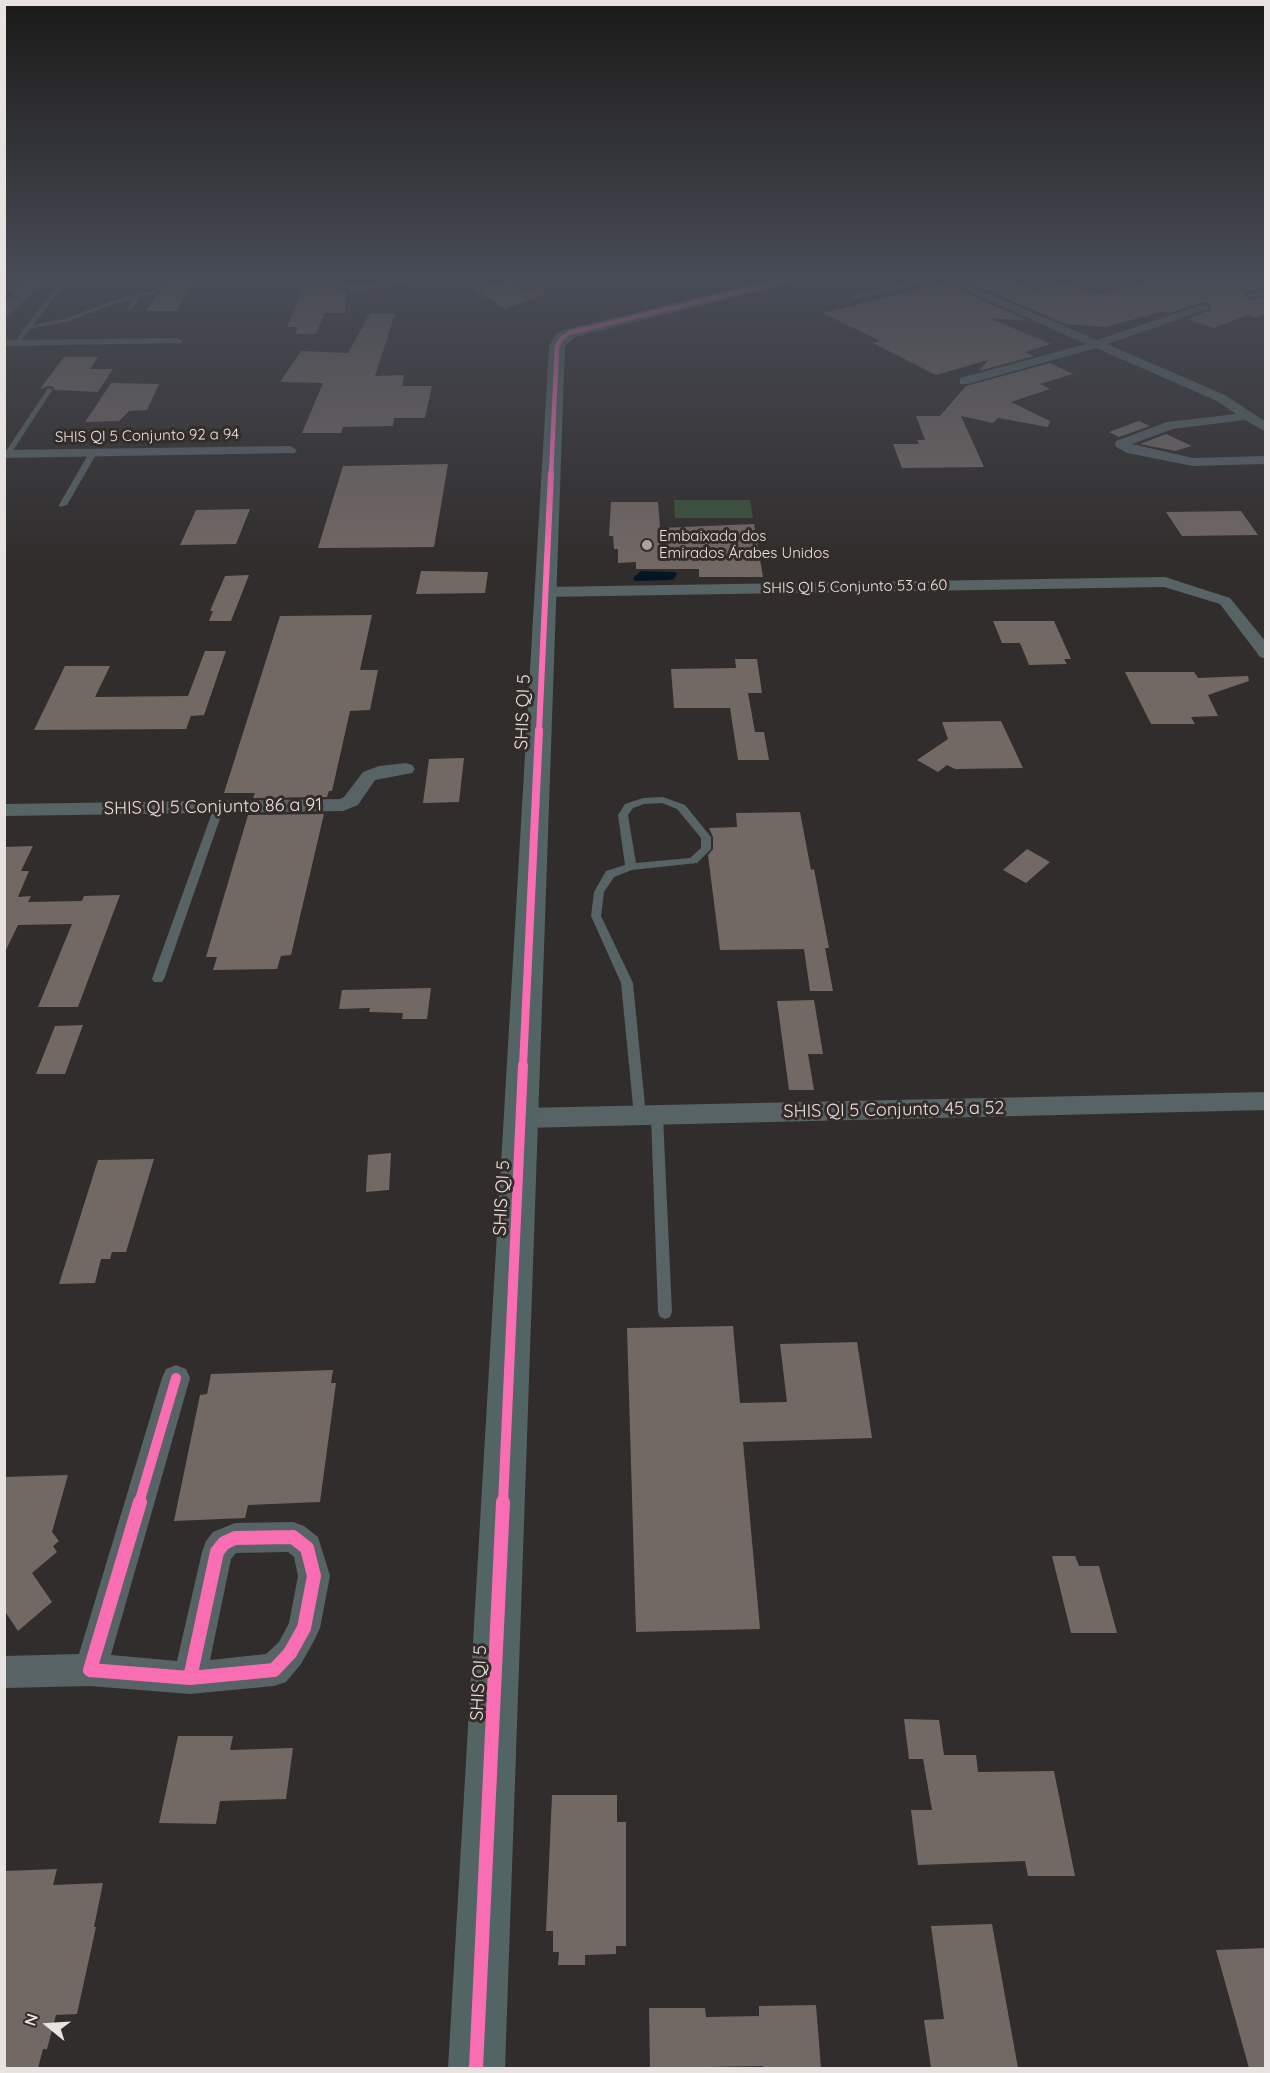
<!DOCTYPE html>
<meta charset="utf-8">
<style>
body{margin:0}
#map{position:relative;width:1270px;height:2073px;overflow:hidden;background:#312d2c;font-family:Quicksand,sans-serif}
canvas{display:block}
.frame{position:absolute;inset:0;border:6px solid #e8e3e1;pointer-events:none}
.north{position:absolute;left:18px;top:1995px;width:60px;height:60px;-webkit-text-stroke:4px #342c29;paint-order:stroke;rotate:288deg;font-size:16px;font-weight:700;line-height:24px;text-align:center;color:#e8e3e1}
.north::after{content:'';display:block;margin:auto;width:21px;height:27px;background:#e8e3e1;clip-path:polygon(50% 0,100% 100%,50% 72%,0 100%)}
</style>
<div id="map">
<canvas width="1270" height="2073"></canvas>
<div class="frame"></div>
<div class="north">N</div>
</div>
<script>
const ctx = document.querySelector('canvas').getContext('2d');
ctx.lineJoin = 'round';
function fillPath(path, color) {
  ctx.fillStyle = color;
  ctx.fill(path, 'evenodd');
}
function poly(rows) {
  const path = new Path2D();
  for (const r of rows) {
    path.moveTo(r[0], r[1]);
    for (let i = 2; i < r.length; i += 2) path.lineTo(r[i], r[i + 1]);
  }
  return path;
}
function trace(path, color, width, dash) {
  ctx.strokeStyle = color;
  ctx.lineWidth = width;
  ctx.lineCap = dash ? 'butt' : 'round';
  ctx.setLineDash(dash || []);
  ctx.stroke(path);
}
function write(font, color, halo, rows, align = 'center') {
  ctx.font = font + ' Quicksand,sans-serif';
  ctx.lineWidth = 6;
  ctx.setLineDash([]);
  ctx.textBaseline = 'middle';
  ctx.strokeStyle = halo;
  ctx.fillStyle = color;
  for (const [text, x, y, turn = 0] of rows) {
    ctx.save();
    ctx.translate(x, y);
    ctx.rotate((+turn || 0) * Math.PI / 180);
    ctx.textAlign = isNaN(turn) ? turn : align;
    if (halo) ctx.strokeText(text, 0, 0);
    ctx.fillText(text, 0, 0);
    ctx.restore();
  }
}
const green = poly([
 [674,500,750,500,753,518,675,518]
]);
const water = poly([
 [641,571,675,572,677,574,674,579,670,580,635,581,633,578]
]);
const building = poly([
 [167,278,198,278,176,311,146,311,156,295,161,293,159,290],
 [524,278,527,280,516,284,516,288,522,291,540,287,548,292,505,309,474,289],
 [963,278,1006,278,1036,290,1062,283,1101,295,1162,278,1266,278,1266,286,1245,293,1244,296,1252,300,1266,296,1266,314,1255,318,1248,315,1214,328,1187,319,1210,310,1210,303,1200,303,1170,313,1164,311,1106,327,1065,324,960,279],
 [944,283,1029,321,989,318,1051,344,1025,352,1034,356,979,371,988,360,936,375,873,343,880,341,823,313],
 [309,284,346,291,345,313,325,313,316,334,295,334,298,327,287,327,303,288],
 [370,313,395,314,375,376,404,375,402,386,432,386,425,418,394,418,393,426,343,427,341,433,302,433,323,383,280,382,301,351,348,353],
 [64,357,98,357,90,369,113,369,98,392,55,390,53,387,48,386,40,389],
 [1050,363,1073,374,1040,384,1050,389,1011,402,1050,421,1048,427,998,418,993,423,961,416,984,467,902,468,893,444,919,444,917,440,925,440,916,416,940,416,966,386],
 [111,383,159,384,147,410,129,411,119,421,85,422],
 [1139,421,1150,426,1119,437,1109,432],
 [1166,434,1192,446,1175,451,1140,444],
 [448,464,434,547,318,548,343,466],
 [611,502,658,502,660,528,754,524,763,577,699,577,699,569,636,569,636,562,618,563,618,549,614,549,613,536,609,536],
 [250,509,236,544,180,545,196,510],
 [1241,511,1258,535,1182,536,1166,512],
 [421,571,488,572,485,593,416,594],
 [249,575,231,621,209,621,213,611,210,611,225,576],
 [372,615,360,670,378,670,370,710,350,711,332,791,329,791,327,797,253,798,255,793,224,793,280,616],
 [993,621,1054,621,1071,659,1064,659,1067,664,1029,665,1020,643,1002,643],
 [205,651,226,651,204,715,191,716,186,729,34,730,65,666,110,666,95,697,188,696],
 [735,659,757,659,762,693,748,693,755,732,764,732,769,760,738,760,730,708,674,708,671,669,736,668],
 [1125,672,1194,672,1198,678,1248,676,1249,681,1208,695,1218,716,1191,717,1195,724,1151,724],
 [1001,721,1023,768,955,769,947,765,938,772,917,760,948,739,942,722],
 [464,758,459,802,423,803,429,759],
 [800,812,811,870,814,869,829,948,825,948,833,991,810,991,804,949,720,950,708,855,713,849,713,837,709,828,737,827,736,813],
 [324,814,291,955,281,956,277,969,213,970,217,957,206,957,248,815],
 [33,846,21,871,29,871,18,897,31,896,28,902,82,901,84,896,120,895,78,1007,38,1007,72,924,18,925,4,954,4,847],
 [1027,849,1050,862,1026,883,1003,870],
 [431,988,427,1019,402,1019,403,1013,369,1012,370,1008,339,1009,342,990],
 [814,1000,823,1054,808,1054,814,1090,789,1090,777,1001],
 [83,1025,65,1074,36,1074,55,1026],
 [391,1153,389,1190,366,1192,368,1155],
 [154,1159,126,1252,112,1252,110,1259,101,1259,95,1283,59,1284,98,1160],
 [733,1326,740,1403,787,1402,780,1344,857,1342,872,1438,743,1442,760,1629,636,1632,627,1328],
 [333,1370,331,1383,336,1383,320,1502,248,1505,245,1518,174,1521,200,1395,207,1394,211,1374],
 [68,1475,52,1532,59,1541,53,1546,57,1552,32,1573,52,1602,18,1631,4,1610,4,1477],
 [1052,1556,1075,1556,1079,1566,1099,1566,1117,1633,1071,1633],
 [904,1719,939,1720,944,1755,976,1755,978,1772,1054,1771,1075,1876,1028,1876,1025,1861,918,1865,911,1810,932,1810,923,1759,909,1759],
 [178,1736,233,1736,230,1750,293,1748,286,1799,220,1801,216,1824,159,1823],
 [552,1795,617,1795,617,1822,626,1822,626,1946,616,1946,616,1954,585,1955,585,1965,558,1965,559,1952,553,1952,553,1931,546,1931],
 [57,1869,53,1885,103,1883,94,1927,96,1927,77,2014,56,2015,47,2049,43,2049,38,2068,4,2068,4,1871],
 [992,1924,1018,2068,931,2068,924,2020,944,2019,931,1926],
 [1266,1948,1266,2068,1249,2068,1216,1950],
 [816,2005,821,2068,763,2068,763,2066,650,2068,649,2008,705,2008,706,2017,759,2016,759,2006]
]);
const lane = poly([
 [63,278,69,278,33,325,65,319,112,301,137,294,156,290,159,292,140,297,131,311,126,310,133,299,116,303,69,321,30,329,18,344,14,344,25,327,63,278],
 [48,388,53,389,10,455,6,455,4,454,48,388],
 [93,451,97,453,67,505,60,507,59,505,89,453,93,451],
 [663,797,685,805,711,837,711,849,697,863,632,870,614,877,604,892,601,916,633,983,646,1116,644,1120,640,1121,636,1120,634,1116,621,983,591,916,594,892,606,871,625,865,618,815,625,804,643,798,663,797],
 [662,803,677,809,701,838,701,848,690,858,636,863,628,815,633,808,644,804,662,803],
 [219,804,224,807,164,979,162,982,154,982,152,979,214,807,219,804],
 [657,1111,661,1112,663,1116,672,1312,670,1317,665,1319,660,1317,658,1312,651,1116,653,1112,657,1111]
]);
const street = poly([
 [305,278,358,285,399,278,420,278,415,281,358,291,312,283,305,278],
 [538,278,549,278,550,280,546,284,522,289,517,286,538,278],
 [922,278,952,278,1097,340,1200,305,1208,305,1208,309,1107,344,1225,395,1266,422,1266,432,1245,420,1173,429,1132,444,1193,458,1266,456,1266,464,1193,466,1127,453,1116,447,1115,444,1116,441,1167,422,1236,414,1217,401,1096,348,968,384,960,384,960,378,1086,344,940,279,856,299,851,296,922,278],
 [4,286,30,286,35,289,30,292,4,292,4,286],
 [1266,288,1266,294,1251,298,1246,295,1266,288],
 [177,338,183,341,181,343,4,346,4,340,177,338],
 [290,446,297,450,295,453,4,458,4,450,290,446],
 [1165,577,1230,598,1266,642,1266,659,1260,657,1220,604,1164,587,545,597,537,592,545,587,1165,577],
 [406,763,412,765,415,769,412,773,375,780,358,805,343,811,4,816,4,804,340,799,344,797,363,772,379,766,406,763],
 [1266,1092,1266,1110,523,1128,515,1125,511,1118,515,1111,523,1108,1266,1092],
 [176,1365,186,1369,190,1378,111,1655,177,1661,202,1552,206,1541,213,1532,235,1523,293,1522,304,1526,318,1537,330,1576,320,1628,315,1639,301,1664,286,1682,274,1686,190,1694,90,1686,4,1688,4,1656,79,1654,162,1378,166,1369,176,1365],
 [288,1552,294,1557,298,1576,289,1623,279,1642,266,1654,210,1660,231,1559,236,1553,288,1552]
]);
const secondary = poly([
 [31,278,47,278,10,315,4,317,4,303,31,278],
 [778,278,804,278,801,281,575,337,565,346,505,2068,448,2068,549,346,556,334,563,330,778,278]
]);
const cyclewayFar4 = poly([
 [551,475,557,346,562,338,569,333,796,278]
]);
const cyclewayFar3 = poly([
 [539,731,551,473]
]);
const cyclewayFar2 = poly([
 [523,1066,539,730]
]);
const cyclewayFar1 = poly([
 [139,1503,176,1378],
 [503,1503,523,1065]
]);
const cycleway = poly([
 [140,1502,90,1670,190,1678],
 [293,1537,307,1548,314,1576,304,1628,290,1653,274,1670,190,1678,217,1552,224,1543,235,1538,293,1537],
 [476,2068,503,1502]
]);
const markers = [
 [647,545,6,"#a8a3a2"]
];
const farStreetnames = [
 ["SHIS QI 5 Conjunto 92 a 94",147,436,-1],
 ["SHIS QI 5 Conjunto 53 a 60",855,587,-1]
];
const farPoinames = [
 ["Embaixada dos",659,536],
 ["Emirados Árabes Unidos",659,553]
];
const streetNames = [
 ["SHIS QI 5",523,712,-88],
 ["SHIS QI 5 Conjunto 86 a 91",213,807,-1],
 ["SHIS QI 5 Conjunto 45 a 52",894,1110,-1],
 ["SHIS QI 5",502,1198,-87],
 ["SHIS QI 5",479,1683,-87]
];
fillPath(green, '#3b503b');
fillPath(water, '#041626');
fillPath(building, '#726864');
fillPath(lane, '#576364');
fillPath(street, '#576364');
fillPath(secondary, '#536464');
trace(cyclewayFar4, '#f96db3', 4.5);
trace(cyclewayFar3, '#f96db3', 6);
trace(cyclewayFar2, '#f96db3', 8);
trace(cyclewayFar1, '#f96db3', 10);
trace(cycleway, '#f96db3', 14);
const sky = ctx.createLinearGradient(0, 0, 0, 568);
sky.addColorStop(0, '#1b1918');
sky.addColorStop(0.49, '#484c56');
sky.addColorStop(1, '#484c5600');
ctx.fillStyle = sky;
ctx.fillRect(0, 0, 1270, 568);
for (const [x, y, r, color] of markers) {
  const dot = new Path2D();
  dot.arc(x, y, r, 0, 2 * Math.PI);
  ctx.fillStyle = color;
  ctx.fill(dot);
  trace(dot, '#342c29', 2);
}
write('15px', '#e8e3e1', '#342c29', farStreetnames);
write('15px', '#e8e3e1', '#342c29', farPoinames, 'left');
write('18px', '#e8e3e1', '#342c29', streetNames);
</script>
